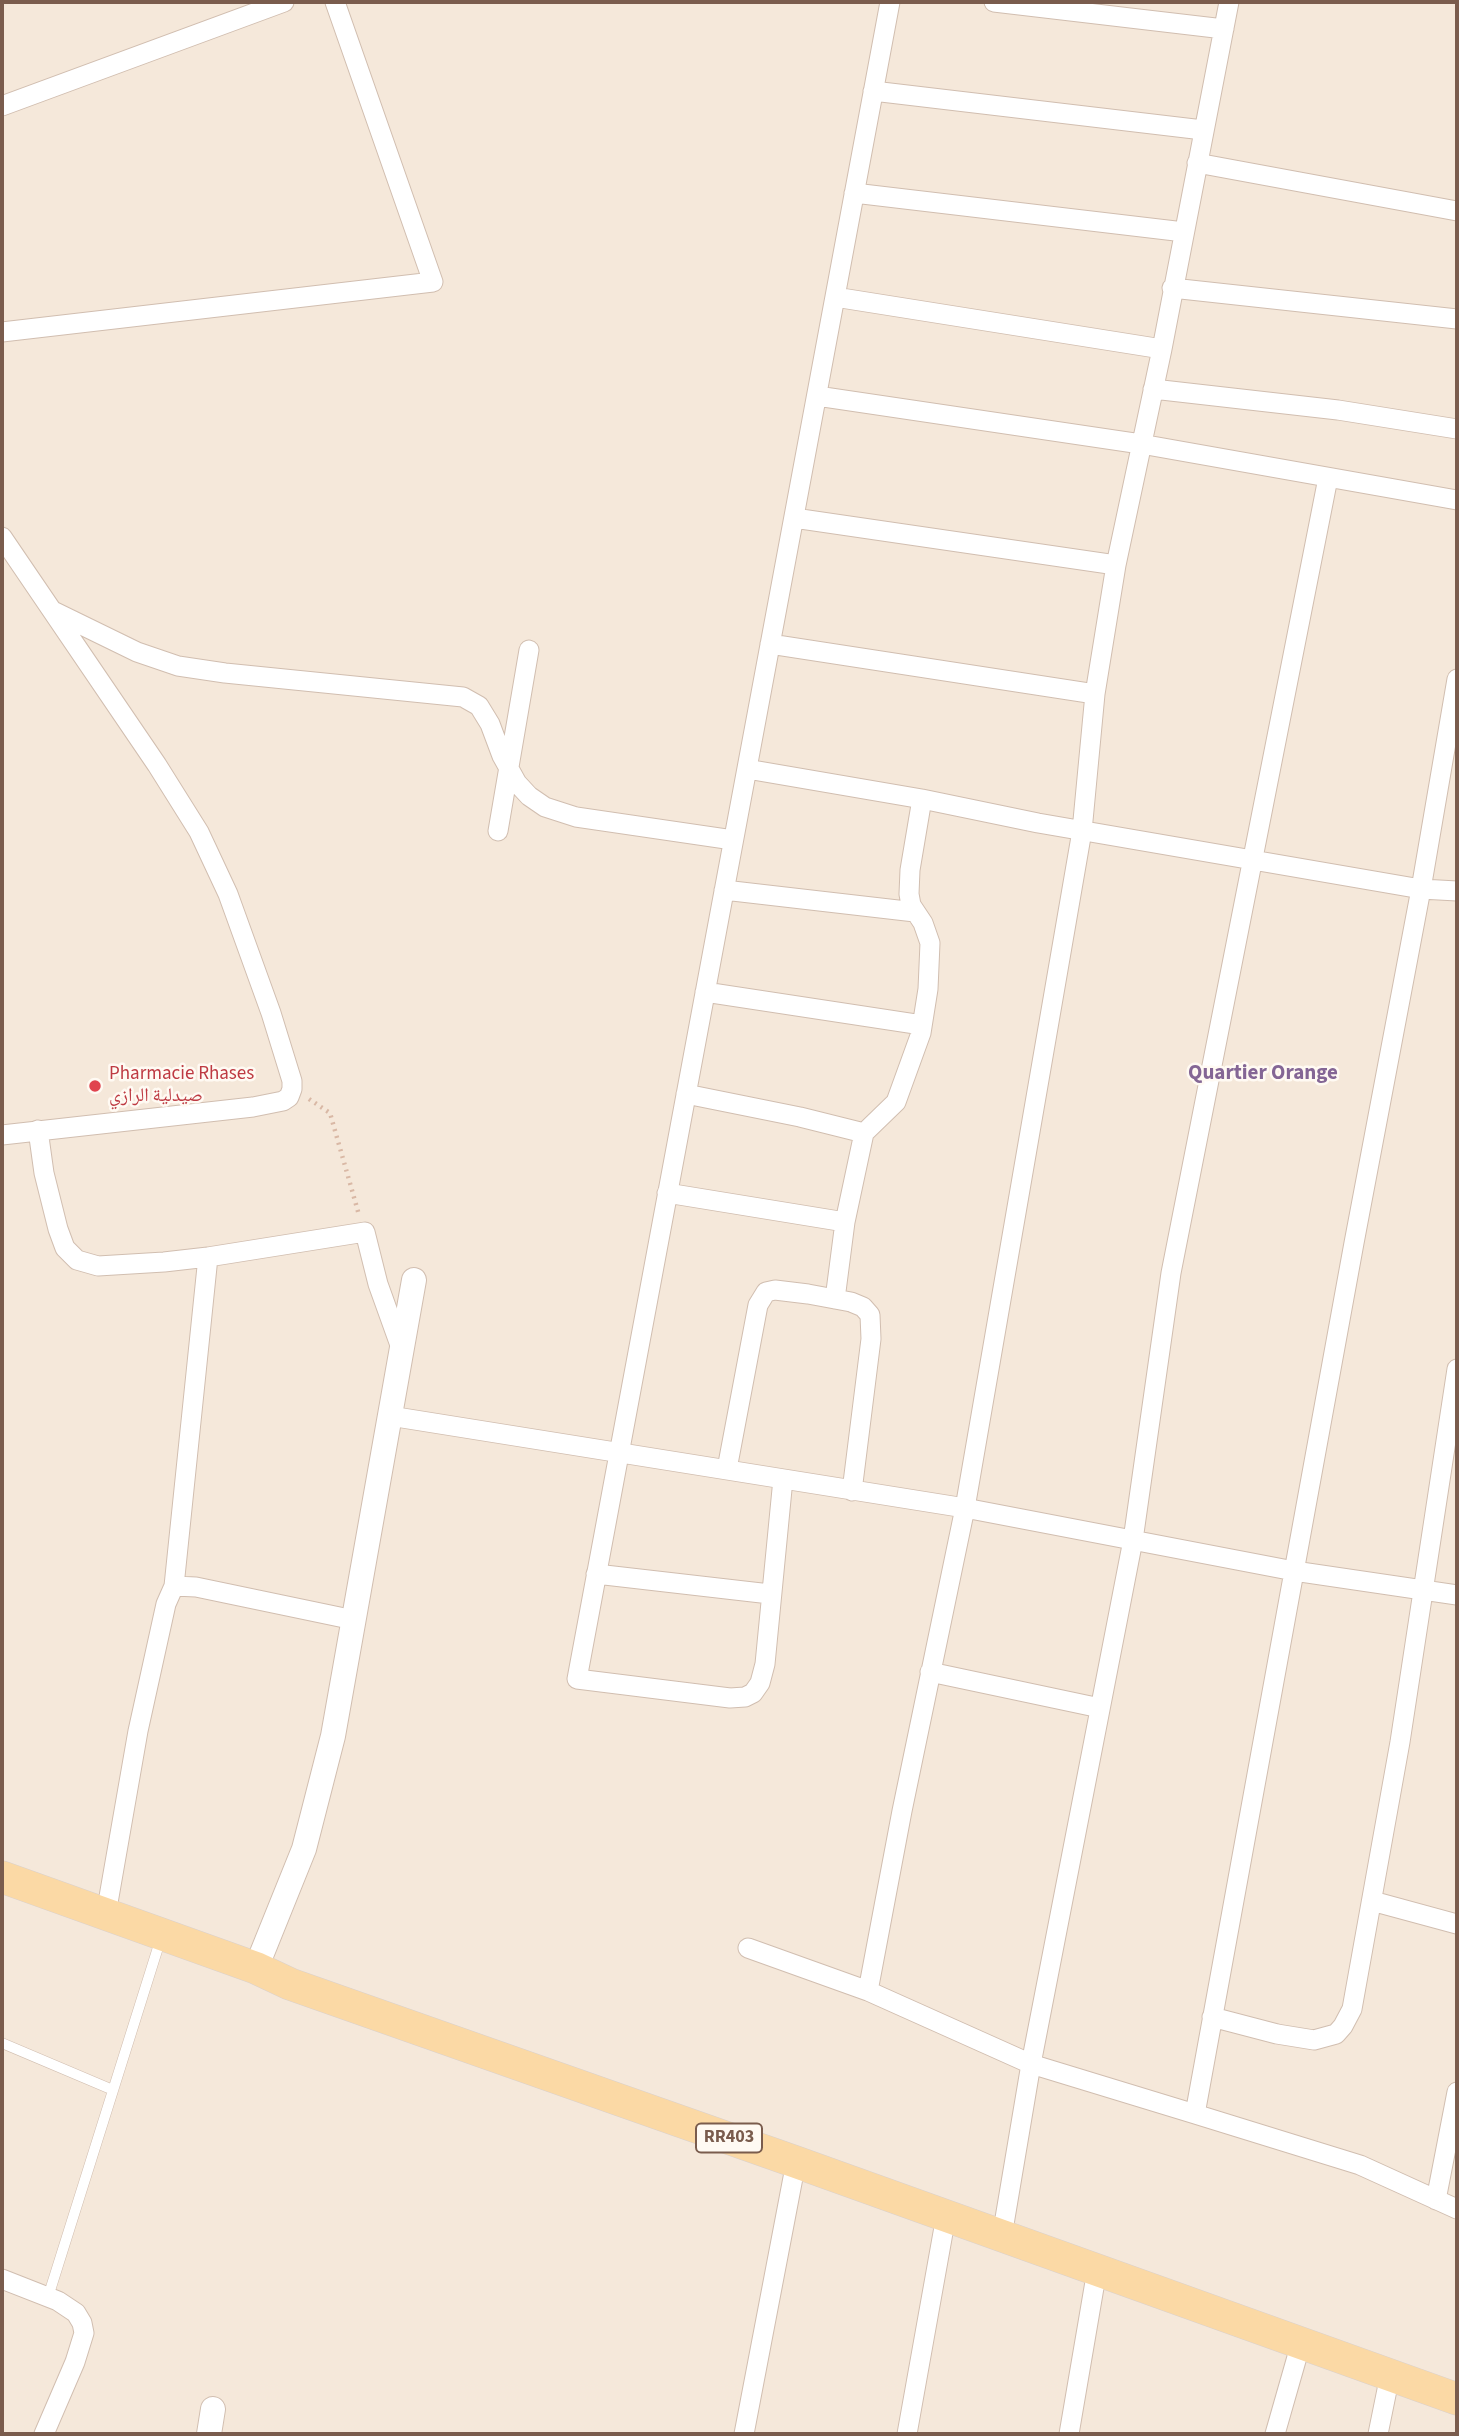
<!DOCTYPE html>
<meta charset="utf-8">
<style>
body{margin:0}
#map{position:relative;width:1459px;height:2436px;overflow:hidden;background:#fdf6ec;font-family:"Source Sans 3",sans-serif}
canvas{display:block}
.frame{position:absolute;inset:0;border:4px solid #7a5c4d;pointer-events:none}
</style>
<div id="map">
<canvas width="1459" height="2436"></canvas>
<div class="frame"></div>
</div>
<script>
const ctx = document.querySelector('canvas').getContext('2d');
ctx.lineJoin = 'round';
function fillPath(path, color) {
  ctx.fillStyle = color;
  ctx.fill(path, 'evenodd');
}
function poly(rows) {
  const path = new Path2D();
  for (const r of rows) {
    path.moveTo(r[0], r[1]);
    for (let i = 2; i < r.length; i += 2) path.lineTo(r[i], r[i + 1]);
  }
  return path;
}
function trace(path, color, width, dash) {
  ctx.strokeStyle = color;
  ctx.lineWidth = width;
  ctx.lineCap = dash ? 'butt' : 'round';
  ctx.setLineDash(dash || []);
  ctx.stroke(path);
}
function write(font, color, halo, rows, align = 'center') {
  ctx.font = font + ' "Source Sans 3","Noto Naskh Arabic",sans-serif';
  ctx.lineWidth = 5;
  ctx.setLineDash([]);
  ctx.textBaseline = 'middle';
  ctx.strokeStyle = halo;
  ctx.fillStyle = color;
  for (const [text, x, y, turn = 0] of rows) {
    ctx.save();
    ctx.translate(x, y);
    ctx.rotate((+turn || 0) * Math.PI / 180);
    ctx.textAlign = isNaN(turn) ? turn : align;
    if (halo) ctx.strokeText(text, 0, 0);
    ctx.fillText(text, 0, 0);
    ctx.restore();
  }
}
const residential = poly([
 [2,2,1457,2,1457,2434,2,2434]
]);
const path = poly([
 [309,1099,330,1113,359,1215]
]);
const service = poly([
 [2,2043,113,2090],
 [48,2297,161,1938]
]);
const minor = poly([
 [994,2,1224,29],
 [873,91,1203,130],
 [2,106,284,2],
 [1197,163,1457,211],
 [854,193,1184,232],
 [1172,288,1457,319],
 [835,297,1162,349],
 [2,332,433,282,335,2],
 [1153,389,1338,410,1457,429],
 [817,396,1141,444,1457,500],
 [794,518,1116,565],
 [2,537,157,765,199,832,228,894,271,1013,292,1081,292,1089,289,1097,283,1101,253,1107,2,1135],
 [53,611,137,652,178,666,225,673,463,697,479,706,490,724,502,756,517,783,529,796,545,807,576,817,733,840],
 [770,644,1095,694],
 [747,769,922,799,1038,823,1421,889,1457,891],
 [498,831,529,650],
 [724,890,915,912],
 [705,992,922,1025],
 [686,1094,800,1117,864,1133,845,1222,835,1299],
 [38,1130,44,1173,58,1229,65,1248,77,1260,98,1266,164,1262,208,1257,365,1232,378,1284,401,1348],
 [864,1133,896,1102,921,1033,928,989,930,943,923,923,911,905,909,894,910,870,922,799],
 [667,1193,845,1222],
 [390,1416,965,1508,1294,1571,1457,1595],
 [727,1469,758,1305,766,1292,775,1290,808,1294,851,1302,863,1307,870,1315,871,1339,852,1491],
 [783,1479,765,1664,760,1683,753,1693,745,1697,730,1698,577,1679,890,2],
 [596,1574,770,1594],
 [174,1586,208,1257],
 [930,1672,1100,1708],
 [1372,1901,1457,1924],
 [106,1914,138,1731,166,1604,174,1586,196,1587,354,1620],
 [748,1948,868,1991,1031,2064,1195,2114,1354,1243,1421,889,1457,679],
 [868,1991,902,1811,965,1508,1082,831,1095,694,1116,565,1162,349,1229,2],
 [1212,2017,1277,2034,1314,2040,1336,2034,1343,2026,1352,2009,1400,1742,1457,1369],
 [1195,2114,1360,2165,1457,2209],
 [1436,2200,1457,2092],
 [1002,2236,1031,2064,1133,1540,1171,1273,1328,478],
 [2,2279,58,2301,76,2313,82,2323,84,2333,75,2362,44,2434],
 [744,2434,796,2162],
 [907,2434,946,2216],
 [1069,2434,1097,2270],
 [1275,2434,1301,2343],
 [1378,2434,1390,2375]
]);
const tertiary = poly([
 [256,1968,304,1849,333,1736,414,1280],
 [209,2434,213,2409]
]);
const primary = poly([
 [2,1877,256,1968,290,1984,796,2162,1457,2399]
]);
const markers = [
 [95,1086,7,"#e0444e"]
];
const shields = [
 [729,2138,66]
];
const shieldNames = [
 ["RR403",729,2138]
];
const healthNames = [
 ["Pharmacie Rhases",109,1075],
 ["صيدلية الرازي",109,1097]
];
const neighbourhoodNames = [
 ["Quartier Orange",1263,1074]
];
fillPath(residential, '#f5e8da');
trace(service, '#d1beb0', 11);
trace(minor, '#d1beb0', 21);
trace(tertiary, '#d1beb0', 26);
trace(primary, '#dad1cd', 33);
trace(path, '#d9b8a5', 4.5, [2, 5]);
trace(service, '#fff', 10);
trace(minor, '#fff', 19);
trace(tertiary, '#fff', 24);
trace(primary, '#fbd9a5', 32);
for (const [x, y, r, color] of markers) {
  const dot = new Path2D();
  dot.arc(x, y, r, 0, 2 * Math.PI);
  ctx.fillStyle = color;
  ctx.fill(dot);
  trace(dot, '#fffaf3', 2.5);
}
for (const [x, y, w] of shields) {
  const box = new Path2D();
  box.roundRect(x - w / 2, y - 14.5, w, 29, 5);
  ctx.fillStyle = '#fffaf3';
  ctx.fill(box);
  trace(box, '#7a5c4d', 2);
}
write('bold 18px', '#7a5c4d', null, shieldNames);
write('19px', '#be3a42', '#fffaf3', healthNames, 'left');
write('bold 21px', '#846695', '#fffaf3', neighbourhoodNames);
</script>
